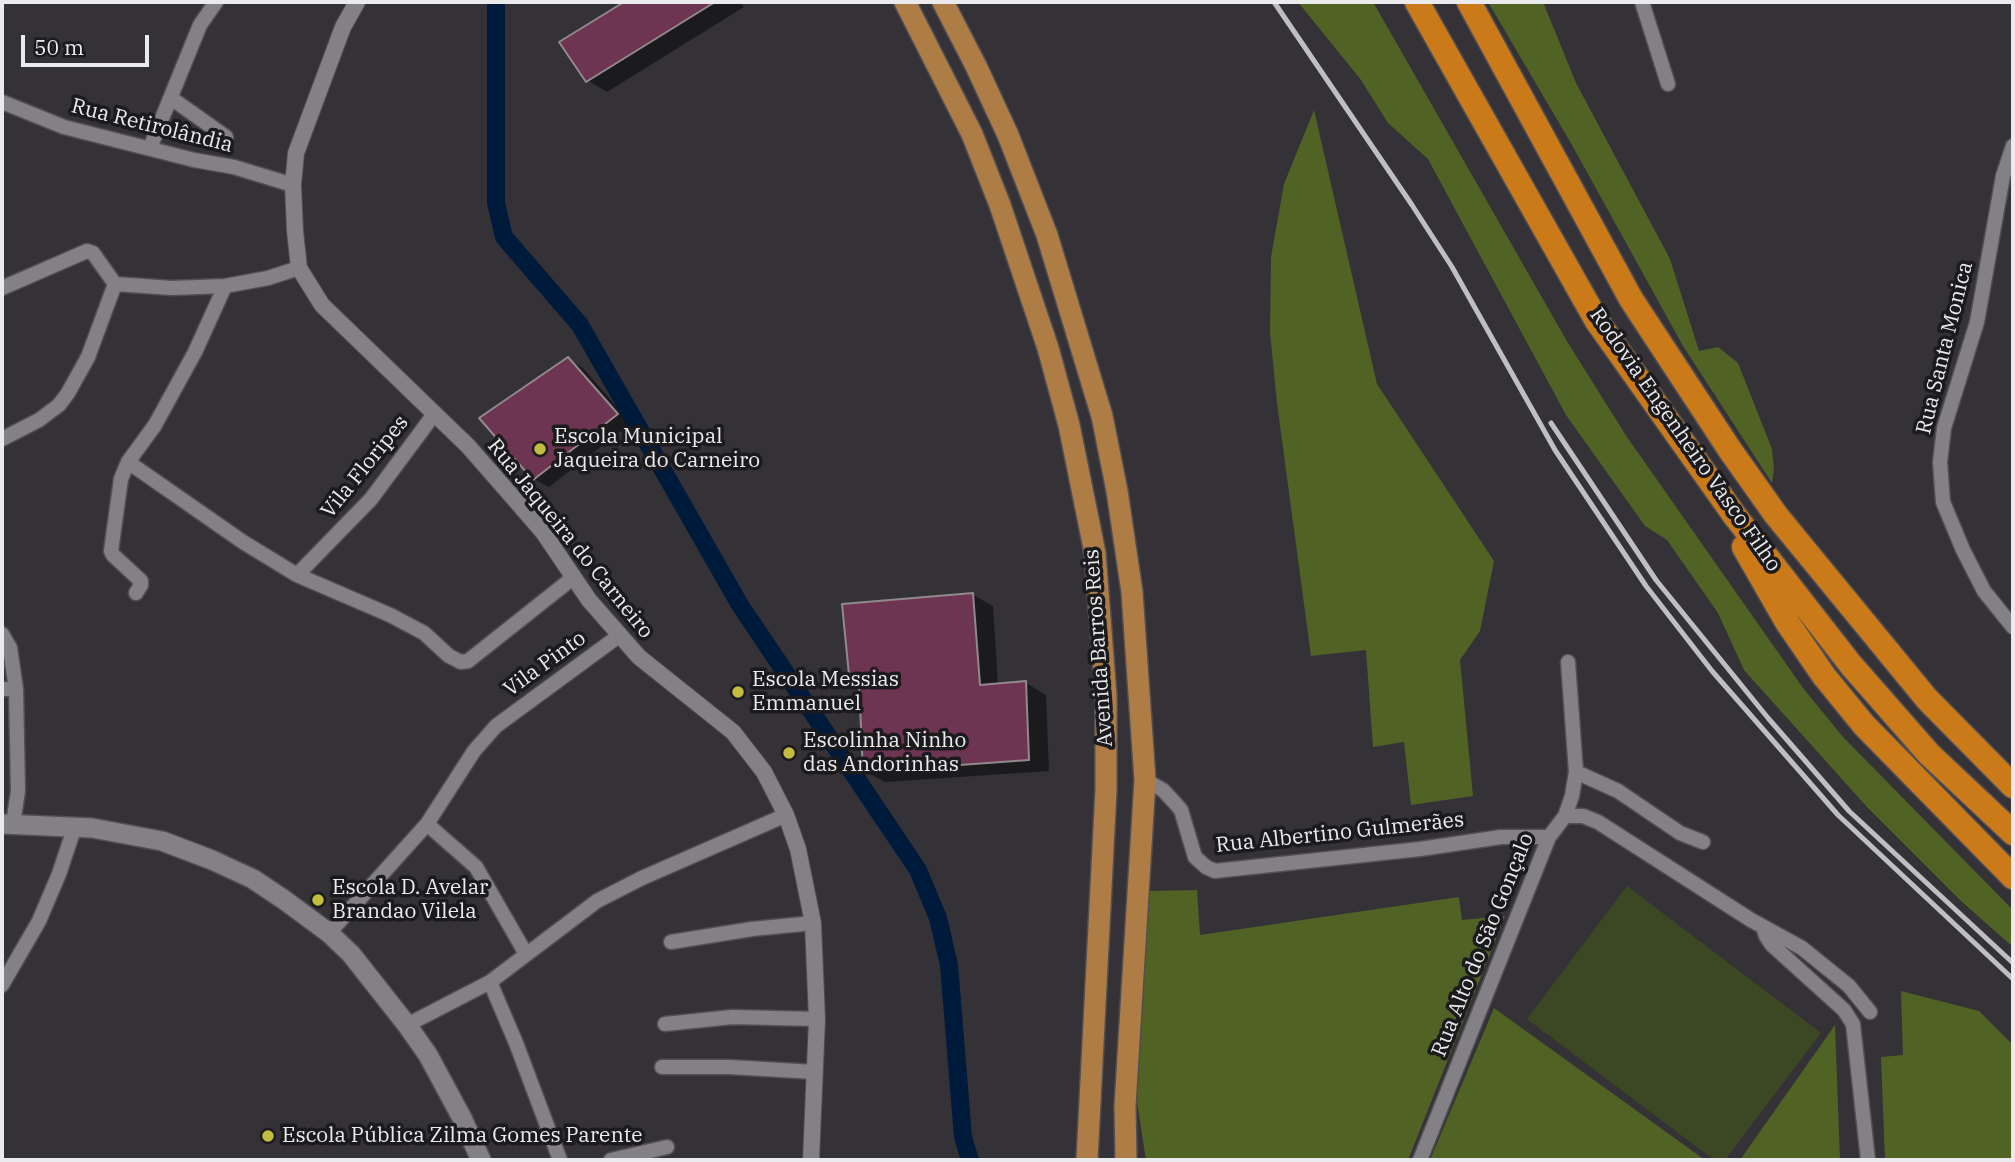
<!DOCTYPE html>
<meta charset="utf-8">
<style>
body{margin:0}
#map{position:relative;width:2015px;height:1162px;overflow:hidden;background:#343237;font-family:"IBM Plex Serif",serif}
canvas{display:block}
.frame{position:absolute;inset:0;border:4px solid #ebeaed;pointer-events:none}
.scale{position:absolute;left:21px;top:35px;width:128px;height:32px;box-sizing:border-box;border:4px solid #ebeaed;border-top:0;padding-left:9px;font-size:21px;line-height:24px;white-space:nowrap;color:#ebeaed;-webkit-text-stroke:5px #1b1a1d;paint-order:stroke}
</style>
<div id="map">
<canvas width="2015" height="1162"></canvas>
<div class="frame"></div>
<div class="scale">50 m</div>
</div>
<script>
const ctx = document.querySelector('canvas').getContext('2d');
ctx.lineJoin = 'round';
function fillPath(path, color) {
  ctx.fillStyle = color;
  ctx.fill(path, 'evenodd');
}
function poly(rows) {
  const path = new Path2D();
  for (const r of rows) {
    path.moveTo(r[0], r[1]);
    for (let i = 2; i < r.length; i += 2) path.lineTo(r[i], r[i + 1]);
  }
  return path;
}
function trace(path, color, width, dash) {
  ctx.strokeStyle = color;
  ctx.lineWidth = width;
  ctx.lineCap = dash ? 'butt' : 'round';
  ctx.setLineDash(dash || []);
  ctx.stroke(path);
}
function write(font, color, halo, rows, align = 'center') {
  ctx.font = font + ' "IBM Plex Serif",serif';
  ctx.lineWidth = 7;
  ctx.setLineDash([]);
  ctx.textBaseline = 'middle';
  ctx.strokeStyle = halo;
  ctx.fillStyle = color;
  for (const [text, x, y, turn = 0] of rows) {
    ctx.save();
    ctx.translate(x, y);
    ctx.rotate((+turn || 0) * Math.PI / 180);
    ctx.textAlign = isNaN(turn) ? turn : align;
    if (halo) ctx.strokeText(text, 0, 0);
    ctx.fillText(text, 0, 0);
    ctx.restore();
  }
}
const green = poly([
 [1627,886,1821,1033,1725,1160,1714,1160,1527,1019]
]);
const forest = poly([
 [1298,2,1373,2,1568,343,1627,437,1803,688,1843,737,2013,910,2013,947,1961,901,1867,807,1744,670,1718,613,1667,540,1645,526,1566,415,1428,159,1388,123,1361,80],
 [1488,2,1543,2,1576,83,1670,259,1699,351,1718,347,1738,363,1772,449,1774,469,1772,483,1683,346,1572,145],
 [1314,110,1377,384,1494,561,1480,631,1460,660,1473,796,1411,805,1404,742,1373,747,1366,650,1311,656,1277,403,1270,332,1271,257,1284,184],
 [1197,890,1200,935,1459,897,1462,920,1505,916,1408,1160,1146,1160,1137,1102,1149,891],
 [1901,991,1979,1011,2013,1045,2013,1160,1885,1160,1881,1057,1903,1055],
 [1494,1008,1705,1160,1430,1160],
 [1835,1025,1840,1160,1740,1160]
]);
const shadow = poly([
 [628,2,740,2,744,7,607,92,587,80,562,42],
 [568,359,583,368,631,423,549,487,534,479],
 [973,595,993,606,998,685,1026,683,1046,695,1049,771,885,782,865,771,861,689,852,684]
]);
const canal = poly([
 [496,2,496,203,504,237,580,325,740,605,918,870,938,918,949,965,963,1137,970,1160]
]);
const building = poly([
 [624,2,715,2,586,82,559,42,624,2],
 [568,357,618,414,533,480,479,418,568,357],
 [973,593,980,685,1026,681,1029,760,863,772,859,684,850,685,842,604,973,593]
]);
const minor = poly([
 [1642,2,1668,84],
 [171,98,226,137],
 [2,102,64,127,194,160,234,167,293,185],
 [2013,146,2003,176,1977,322,1944,428,1940,462,1943,502,1963,550,1984,591,2013,627],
 [150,148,200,25,216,2],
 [2,288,87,251,93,253,115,284,172,288,225,286,268,278,299,268],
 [2,439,39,420,59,405,68,393,88,357,115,284],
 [128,462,243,542,297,575,390,615,424,633,449,656,461,662,468,661,574,577],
 [297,575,371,499,435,413],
 [136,593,141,585,141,581,113,555,111,551,121,479,128,462,155,425,195,352,225,286],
 [2,634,10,648,16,689,18,791,13,824],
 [2,689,16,689],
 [1576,772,1618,791,1680,833,1703,842],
 [1145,780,1163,790,1175,803,1181,810,1195,857,1206,867,1215,871,1420,849,1501,837,1549,837],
 [1565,816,1583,816,1598,822,1751,920,1802,948,1849,986,1870,1012],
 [427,824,476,867,526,954],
 [1763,927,1766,936,1772,945,1844,1010,1853,1024,1868,1160],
 [329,933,427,824,474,751,496,726,620,635],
 [671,942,752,929,813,923],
 [490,982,516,1043,560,1160],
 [2,985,39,921,59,874,75,826],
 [665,1024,732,1017,817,1019],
 [407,1025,490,982,597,901,642,878,786,815],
 [662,1067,729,1067,815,1072],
 [611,1160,667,1147],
 [1420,1160,1549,837,1565,816,1572,796,1576,772,1568,662]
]);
const tertiary = poly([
 [357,2,343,27,296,153,293,185,295,231,299,268,322,305,468,446,510,494,543,532,589,600,639,657,733,732,764,772,786,815,798,849,813,923,817,1019,811,1160]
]);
const secondary = poly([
 [2,824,92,828,162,841,212,860,253,879,283,899,329,933,351,954,407,1025,428,1055,462,1118,481,1160]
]);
const primary = poly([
 [905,2,972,134,1000,205,1048,348,1069,425,1095,553,1106,696,1106,790,1087,1160],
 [943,2,976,66,1008,135,1047,235,1102,416,1117,491,1132,592,1145,780,1125,1106,1126,1160]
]);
const motorway = poly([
 [1417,2,1597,321,1735,516,1851,665,1929,754,2013,833],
 [1469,2,1631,299,1730,450,1776,515,1927,699,2013,786],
 [1744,547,1787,622,1824,676,1864,725,2013,877]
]);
const rail = poly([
 [1274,2,1412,205,1452,267,1555,450,1646,586,1712,671,1838,815,2013,979],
 [1551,423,1656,580,1768,718,1849,811,2013,963]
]);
const markers = [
 [540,449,7,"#c3bd3f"],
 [738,692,7,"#c3bd3f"],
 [789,753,7,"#c3bd3f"],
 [318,900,7,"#c3bd3f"],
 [268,1136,7,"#c3bd3f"]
];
const streetNames = [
 ["Rua Retirolândia",152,126,14],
 ["Rua Santa Monica",1945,348,-76],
 ["Rodovia Engenheiro Vasco Filho",1685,440,55],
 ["Vila Floripes",365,467,-51],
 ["Rua Jaqueira do Carneiro",570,539,51],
 ["Avenida Barros Reis",1099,648,-94],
 ["Vila Pinto",545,664,-36],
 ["Rua Albertino Gulmerães",1340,833,-6],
 ["Rua Alto do São Gonçalo",1483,945,-68]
];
const poiNames = [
 ["Escola Municipal",554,437],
 ["Jaqueira do Carneiro",554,461],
 ["Escola Messias",752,680],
 ["Emmanuel",752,704],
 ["Escolinha Ninho",803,741],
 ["das Andorinhas",803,765],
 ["Escola D. Avelar",332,888],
 ["Brandao Vilela",332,912],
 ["Escola Pública Zilma Gomes Parente",282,1136]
];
fillPath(green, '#3c4723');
fillPath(forest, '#516225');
fillPath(shadow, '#0007');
trace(canal, '#001a3b', 18);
fillPath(building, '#6e3553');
trace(building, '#91898c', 2);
trace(minor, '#524f54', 17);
trace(tertiary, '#524f54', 18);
trace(secondary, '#524f54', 22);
trace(primary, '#524f54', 24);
trace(motorway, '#524f54', 27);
trace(minor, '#838086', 14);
trace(tertiary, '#838086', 16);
trace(secondary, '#838086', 19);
trace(primary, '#ae7c45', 21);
trace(motorway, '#cb7a19', 24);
trace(rail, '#bfbec1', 5);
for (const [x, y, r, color] of markers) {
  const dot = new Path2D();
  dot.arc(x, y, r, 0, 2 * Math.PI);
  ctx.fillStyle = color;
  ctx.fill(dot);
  trace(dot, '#1b1a1d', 2.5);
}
write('21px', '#ebeaed', '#1b1a1d', streetNames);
write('21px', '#ebeaed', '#1b1a1d', poiNames, 'left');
</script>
